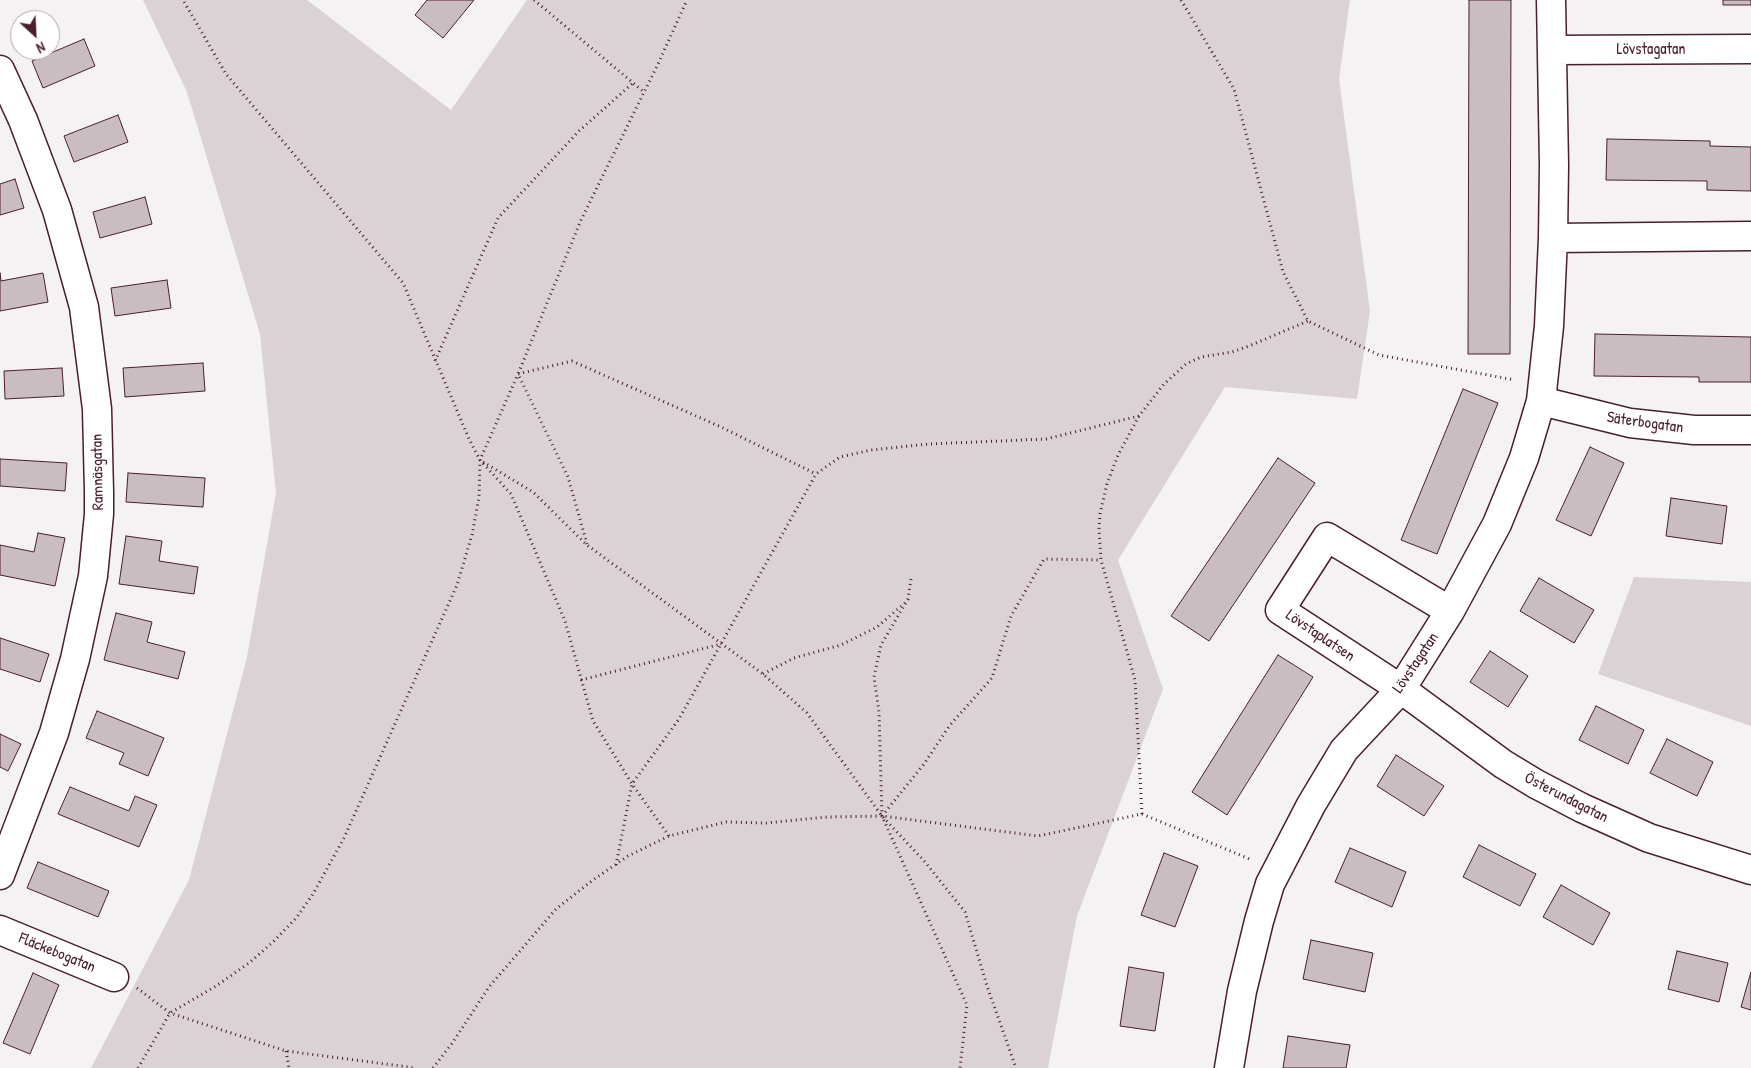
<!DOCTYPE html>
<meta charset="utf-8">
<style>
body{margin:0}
#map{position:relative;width:1751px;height:1068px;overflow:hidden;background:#f4f2f2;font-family:"Patrick Hand",sans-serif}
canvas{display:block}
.north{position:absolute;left:10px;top:10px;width:50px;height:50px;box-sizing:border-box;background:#fff;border:1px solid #b7a5aa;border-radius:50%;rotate:155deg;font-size:14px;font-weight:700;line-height:20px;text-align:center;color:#4a1f2b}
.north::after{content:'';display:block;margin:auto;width:18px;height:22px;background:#4a1f2b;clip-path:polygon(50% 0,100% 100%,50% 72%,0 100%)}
</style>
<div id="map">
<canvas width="1751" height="1068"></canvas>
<div class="north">N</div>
</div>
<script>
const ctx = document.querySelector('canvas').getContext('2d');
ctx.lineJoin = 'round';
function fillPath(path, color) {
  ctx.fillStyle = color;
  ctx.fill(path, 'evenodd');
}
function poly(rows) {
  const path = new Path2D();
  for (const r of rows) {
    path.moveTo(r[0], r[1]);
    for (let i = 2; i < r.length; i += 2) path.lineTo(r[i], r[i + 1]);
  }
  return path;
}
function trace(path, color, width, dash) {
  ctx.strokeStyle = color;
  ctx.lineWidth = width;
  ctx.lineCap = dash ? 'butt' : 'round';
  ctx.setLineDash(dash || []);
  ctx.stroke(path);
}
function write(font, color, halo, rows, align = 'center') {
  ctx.font = font + ' "Patrick Hand",sans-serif';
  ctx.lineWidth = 5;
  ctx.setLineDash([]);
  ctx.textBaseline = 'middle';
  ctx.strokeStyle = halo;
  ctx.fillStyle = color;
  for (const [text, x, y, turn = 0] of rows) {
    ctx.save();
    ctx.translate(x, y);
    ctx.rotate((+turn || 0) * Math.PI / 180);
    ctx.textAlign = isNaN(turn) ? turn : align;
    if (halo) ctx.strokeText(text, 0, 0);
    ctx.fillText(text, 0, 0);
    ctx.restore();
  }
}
const green = poly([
 [143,0,307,0,451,110,527,0,1350,0,1339,79,1370,311,1357,399,1225,387,1118,560,1163,689,1077,916,1048,1068,91,1068,189,880,247,657,276,493,260,334,187,92],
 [1634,577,1751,582,1751,726,1598,674]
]);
const building = poly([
 [427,0,474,0,443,38,415,15,427,0],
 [1469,0,1511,0,1510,354,1468,354,1469,0],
 [1723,0,1751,0,1751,5,1723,5,1723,0],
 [84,39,95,66,43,88,32,61,84,39],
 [118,115,128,142,74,162,64,136,118,115],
 [1607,139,1710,141,1710,146,1751,147,1751,191,1707,190,1707,181,1606,180,1607,139],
 [15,179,24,208,0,215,0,184,15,179],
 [145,197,152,224,100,238,93,212,145,197],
 [0,273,1,281,43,273,48,302,0,311,0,273],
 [167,280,171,308,115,316,111,288,167,280],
 [1595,334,1751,337,1751,382,1699,382,1699,377,1594,376,1595,334],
 [203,363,205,391,125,397,123,368,203,363],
 [62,368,64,396,5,399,4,371,62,368],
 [1463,389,1498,403,1437,554,1401,540,1463,389],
 [1590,447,1624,463,1591,536,1556,520,1590,447],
 [1278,458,1315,483,1209,641,1171,616,1278,458],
 [0,459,67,463,65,491,0,486,0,459],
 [128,473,205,478,203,507,126,502,128,473],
 [1671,498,1727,506,1722,544,1666,536,1671,498],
 [38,533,65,538,55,586,0,575,0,545,34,552,38,533],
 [126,536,162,541,159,561,198,567,194,594,119,584,126,536],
 [1539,578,1594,610,1574,643,1520,611,1539,578],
 [116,613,152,622,147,642,185,652,178,679,104,660,116,613],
 [0,638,49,654,40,682,0,669,0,638],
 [1490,651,1528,676,1508,707,1470,682,1490,651],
 [1278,655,1313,677,1227,815,1192,792,1278,655],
 [1596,706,1644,730,1628,764,1579,740,1596,706],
 [97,711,164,738,148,776,119,764,124,753,86,738,97,711],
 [0,734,21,744,8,771,0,767,0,734],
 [1667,739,1713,762,1697,796,1650,773,1667,739],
 [1396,755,1444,786,1424,816,1377,786,1396,755],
 [70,787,129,811,135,796,157,805,139,847,58,814,70,787],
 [1479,845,1536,874,1520,906,1463,877,1479,845],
 [1350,848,1406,872,1392,907,1335,882,1350,848],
 [1164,853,1198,866,1175,927,1141,915,1164,853],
 [38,862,109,891,98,917,27,888,38,862],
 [1561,885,1610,913,1593,945,1543,917,1561,885],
 [1311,940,1373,953,1365,992,1303,979,1311,940],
 [1677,951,1728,963,1719,1002,1668,989,1677,951],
 [1129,967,1164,973,1155,1031,1120,1026,1129,967],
 [1751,972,1751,1010,1741,1007,1751,972],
 [33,973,59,985,30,1054,3,1043,33,973],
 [1288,1036,1350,1045,1346,1068,1283,1068,1288,1036]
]);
const path = poly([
 [534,0,644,92],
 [1181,0,1234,89,1283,272,1308,321,1379,355,1515,380],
 [435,361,498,218,579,131,633,83],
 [483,462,533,492,587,545,763,674,807,713,882,816,925,862,965,912,987,986,1016,1068],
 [587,544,568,477,518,374,581,220,658,64,687,0],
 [911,579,908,599,881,645,874,677,879,712,882,816,967,1005,960,1068],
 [763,674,794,658,841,645,877,627,906,602],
 [581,680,721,644],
 [1142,814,1135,680,1101,560,1099,529,1100,514,1107,484,1118,455,1139,416,1164,384,1186,364,1201,357,1232,352,1249,346,1308,321],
 [882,816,924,764,950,725,992,678,1011,616,1044,559,1101,560],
 [669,836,632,784,593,721,565,621,511,494,480,460,518,374,572,361,721,427,816,474],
 [616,865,632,784,679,719,816,474,840,457,871,450,929,444,1046,439,1139,416],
 [137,988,170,1013,286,1051,416,1068],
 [286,1051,289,1068],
 [138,1068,170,1013,216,986,249,963,273,942,297,917,313,894,344,838,457,585,472,535,479,497,480,460,469,439,403,283,226,74,183,0],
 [433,1068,453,1042,489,987,556,909,593,880,628,856,669,836,726,822,766,823,827,817,882,816,1038,836,1142,814,1252,860]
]);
const street = poly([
 [1552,50,1751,49],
 [0,70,23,120,57,210,84,307,97,409,99,492,99,514,93,576,75,659,54,733,0,875],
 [1553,238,1751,236],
 [1541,401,1630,423,1694,430,1751,430],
 [1450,611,1327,537,1280,610,1401,689,1503,764,1536,784,1582,808,1649,838,1751,870],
 [0,930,114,977],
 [1229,1068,1242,991,1259,921,1270,884,1311,805,1344,750,1401,689,1450,611,1497,524,1524,458,1541,401,1549,326,1553,238,1554,165,1551,0]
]);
const streetNames = [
 ["Lövstagatan",1651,50],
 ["Säterbogatan",1645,423,8],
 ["Ramnäsgatan",98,472,-91],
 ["Lövstaplatsen",1320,636,34],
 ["Lövstagatan",1416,663,-56],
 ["Österundagatan",1566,798,27],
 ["Fläckebogatan",57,953,22]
];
fillPath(green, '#dbd2d5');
fillPath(building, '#cabdc1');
trace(building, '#4a1f2b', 1);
trace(street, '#4a1f2b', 31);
trace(path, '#4a1f2b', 3, [1, 4]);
trace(street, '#fff', 28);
write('16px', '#4a1f2b', '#fff', streetNames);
</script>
